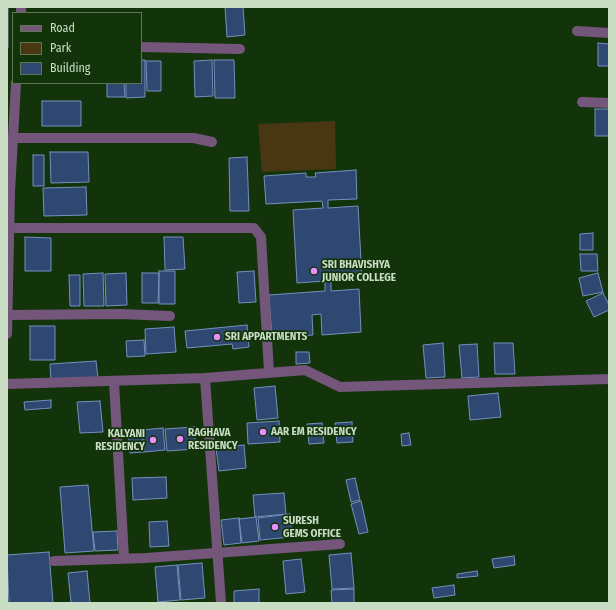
<!DOCTYPE html>
<style>
body{margin:0}
#map{position:relative;width:616px;height:610px;overflow:hidden;background:#13340b;font-family:"Fira Sans Condensed",sans-serif}
canvas{display:block}
.frame{position:absolute;inset:0;border:8px solid #c9ddc5;pointer-events:none}
.legend{position:absolute;left:12px;top:12px;width:130px;height:72px;box-sizing:border-box;background:#13340b;border:1px solid #5c7855;margin:0;padding:5px 7px;list-style:none;font-size:12px;color:#c9ddc5}
.legend li{display:flex;align-items:center;gap:8px;height:20px}
.legend b{width:20px;border:1px solid #5c7855}
</style>
<div id="map">
<canvas width="616" height="610"></canvas>
<div class="frame"></div>
<ul class="legend">
<li><b style="height:5px;background:#74567b"></b>Road</li>
<li><b style="height:11px;background:#493612"></b>Park</li>
<li><b style="height:11px;background:#2f4872"></b>Building</li>
</ul>
</div>
<script>
const ctx = document.querySelector('canvas').getContext('2d');
ctx.lineJoin = 'round';
function fillPath(path, color) {
  ctx.fillStyle = color;
  ctx.fill(path, 'evenodd');
}
function poly(rows) {
  const path = new Path2D();
  for (const r of rows) {
    path.moveTo(r[0], r[1]);
    for (let i = 2; i < r.length; i += 2) path.lineTo(r[i], r[i + 1]);
  }
  return path;
}
function trace(path, color, width, dash) {
  ctx.strokeStyle = color;
  ctx.lineWidth = width;
  ctx.lineCap = dash ? 'butt' : 'round';
  ctx.setLineDash(dash || []);
  ctx.stroke(path);
}
function write(font, color, halo, rows, align = 'center') {
  ctx.font = font + ' "Fira Sans Condensed",sans-serif';
  ctx.lineWidth = 3.5;
  ctx.setLineDash([]);
  ctx.textBaseline = 'middle';
  ctx.strokeStyle = halo;
  ctx.fillStyle = color;
  for (const [text, x, y, turn = 0] of rows) {
    ctx.save();
    ctx.translate(x, y);
    ctx.rotate((+turn || 0) * Math.PI / 180);
    ctx.textAlign = isNaN(turn) ? turn : align;
    if (halo) ctx.strokeText(text, 0, 0);
    ctx.fillText(text, 0, 0);
    ctx.restore();
  }
}
const green = poly([
 [335,121,336,169,262,172,258,124]
]);
const building = poly([
 [225,7,243,7,245,35,227,37,225,7],
 [7,8,8,8,8,48,7,48,7,8],
 [598,43,609,44,609,66,598,66,598,43],
 [141,60,145,60,145,97,126,98,126,83,141,83,141,60],
 [212,60,213,96,195,97,194,61,212,60],
 [214,60,234,60,235,98,215,98,214,60],
 [146,61,161,61,161,91,147,91,146,61],
 [107,83,124,83,125,97,107,97,107,83],
 [42,101,81,101,81,126,42,126,42,101],
 [595,109,609,109,609,136,595,136,595,109],
 [50,152,88,152,89,182,51,183,50,152],
 [33,155,44,155,44,186,33,186,33,155],
 [247,157,249,211,230,211,229,158,247,157],
 [356,170,357,199,328,200,328,208,358,206,362,279,331,281,331,291,359,289,361,332,322,335,321,314,312,315,313,335,272,338,269,295,325,291,325,281,297,283,293,210,323,208,322,201,266,204,264,176,306,173,306,177,316,177,315,173,356,170],
 [86,187,87,215,44,216,43,188,86,187],
 [593,233,593,250,580,250,580,234,593,233],
 [25,237,51,238,51,271,25,271,25,237],
 [164,237,183,237,185,269,165,270,164,237],
 [580,254,597,254,598,271,581,271,580,254],
 [159,271,175,271,175,304,159,304,159,271],
 [254,271,256,302,239,303,237,272,254,271],
 [103,273,104,306,84,306,83,274,103,273],
 [126,273,127,305,106,306,105,274,126,273],
 [142,273,159,273,158,303,142,303,142,273],
 [598,273,603,292,583,296,579,278,598,273],
 [69,275,80,275,80,306,70,306,69,275],
 [603,293,609,305,609,310,594,317,586,301,603,293],
 [247,325,249,347,233,349,232,344,187,348,185,331,247,325],
 [30,326,55,326,55,360,30,360,30,326],
 [174,327,176,352,146,354,145,329,174,327],
 [144,340,145,356,127,357,126,341,144,340],
 [443,343,445,377,426,378,423,345,443,343],
 [494,343,513,343,515,374,495,374,494,343],
 [477,344,479,377,462,378,459,345,477,344],
 [296,352,309,352,310,363,296,364,296,352],
 [96,361,98,378,51,381,50,364,96,361],
 [275,386,278,418,257,420,254,388,275,386],
 [498,393,501,417,470,420,468,396,498,393],
 [51,400,51,408,25,410,24,402,51,400],
 [100,401,103,432,80,433,77,402,100,401],
 [279,421,280,442,248,444,247,423,279,421],
 [352,422,353,442,337,443,335,423,352,422],
 [322,423,324,443,309,444,307,424,322,423],
 [194,427,196,449,167,451,165,429,194,427],
 [163,428,165,450,144,452,142,430,163,428],
 [142,430,144,452,130,453,128,431,142,430],
 [409,433,411,445,402,446,401,434,409,433],
 [244,445,246,468,219,471,216,448,244,445],
 [166,477,167,498,133,500,132,478,166,477],
 [355,478,360,500,351,502,346,480,355,478],
 [88,485,94,551,65,553,60,487,88,485],
 [284,493,286,514,255,517,253,495,284,493],
 [361,501,368,532,359,534,351,504,361,501],
 [290,514,292,537,260,540,258,518,290,514],
 [256,517,259,541,242,543,239,519,256,517],
 [239,518,241,543,224,545,221,520,239,518],
 [167,521,169,546,150,547,149,522,167,521],
 [117,531,118,550,95,551,93,532,117,531],
 [49,552,53,603,9,603,7,555,49,552],
 [351,553,354,588,332,589,329,555,351,553],
 [514,556,515,565,494,568,492,559,514,556],
 [301,559,305,592,286,594,283,561,301,559],
 [202,563,205,598,181,600,178,565,202,563],
 [177,565,180,600,158,602,155,567,177,565],
 [87,571,90,603,71,603,68,573,87,571],
 [477,571,478,576,457,578,457,574,477,571],
 [454,585,455,595,434,598,432,588,454,585],
 [259,589,259,603,234,603,234,591,259,589],
 [354,589,354,603,332,603,331,590,354,589]
]);
const minor = poly([
 [577,31,609,33],
 [141,47,240,49],
 [582,102,609,103],
 [13,138,194,138,212,142],
 [10,228,254,228,261,237,269,372],
 [8,315,121,314,170,316],
 [205,378,305,370,340,387,609,379],
 [114,382,124,558],
 [7,384,205,378,221,603],
 [54,561,146,558,340,544]
]);
const tertiary = poly([
 [21,13,21,7],
 [7,334,10,192,16,83]
]);
const markers = [
 [314,271,4,"#e98efe"],
 [217,337,4,"#e98efe"],
 [263,432,4,"#e98efe"],
 [180,439,4,"#e98efe"],
 [153,440,4,"#e98efe"],
 [275,527,4,"#e98efe"]
];
const poiNames = [
 ["SRI BHAVISHYA",322,265],
 ["JUNIOR COLLEGE",322,278],
 ["SRI APPARTMENTS",225,337],
 ["AAR EM RESIDENCY",271,432],
 ["RAGHAVA",188,433],
 ["RESIDENCY",188,446],
 ["KALYANI",145,434,"right"],
 ["RESIDENCY",145,447,"right"],
 ["SURESH",283,521],
 ["GEMS OFFICE",283,534]
];
fillPath(green, '#493612');
fillPath(building, '#2f4872');
trace(building, '#7490bf', 1);
trace(minor, '#74567b', 10);
trace(tertiary, '#74567b', 10);
for (const [x, y, r, color] of markers) {
  const dot = new Path2D();
  dot.arc(x, y, r, 0, 2 * Math.PI);
  ctx.fillStyle = color;
  ctx.fill(dot);
  trace(dot, '#13340b', 1.5);
}
write('bold 11px', '#c9ddc5', '#13340b', poiNames, 'left');
</script>
